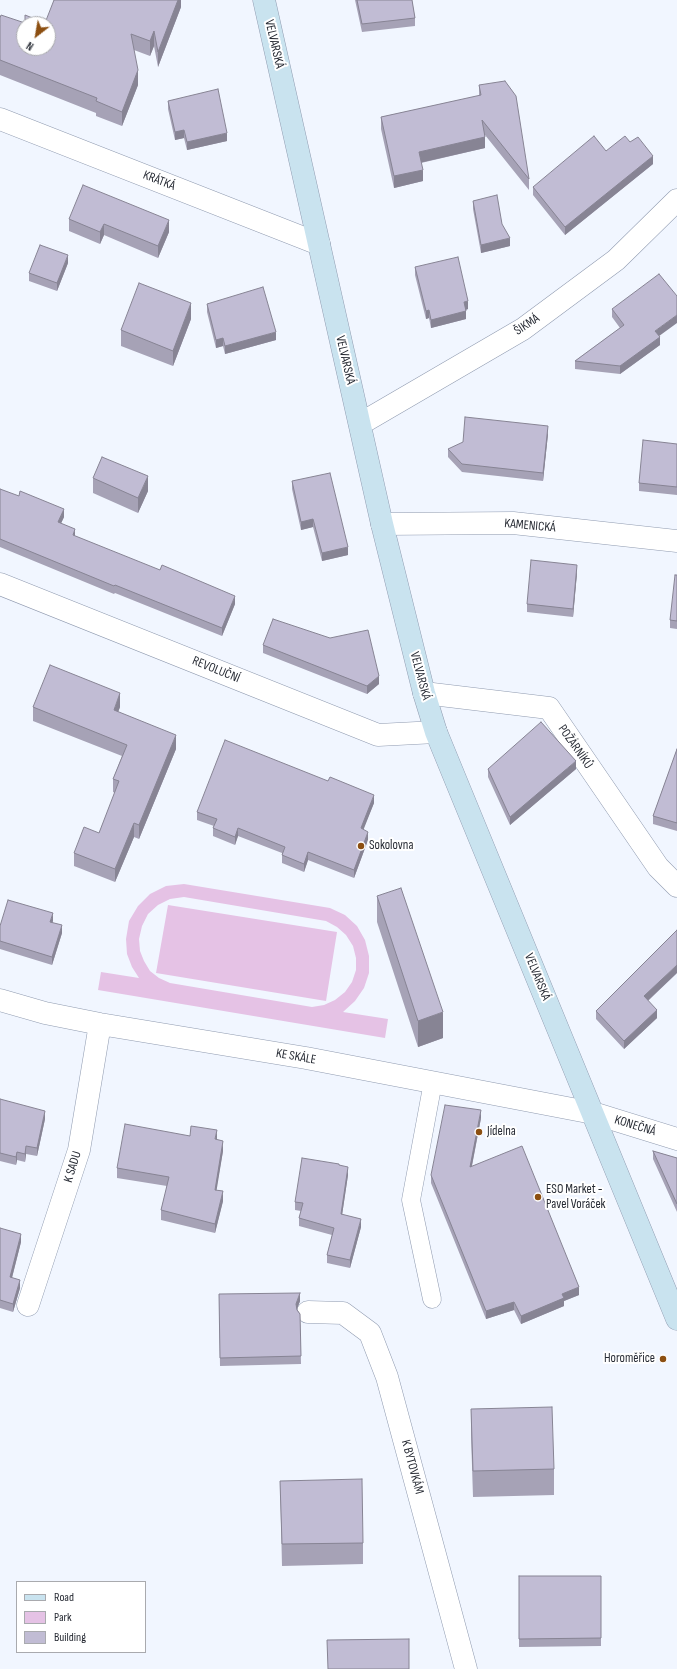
<!DOCTYPE html>
<meta charset="utf-8">
<style>
body{margin:0}
#map{position:relative;width:677px;height:1669px;overflow:hidden;background:#f1f6ff;font-family:"Sofia Sans Condensed",sans-serif}
canvas{display:block}
.legend{position:absolute;left:16px;top:1581px;width:130px;height:72px;box-sizing:border-box;background:#fff;border:1px solid #a9aaae;margin:0;padding:5px 7px;list-style:none;font-size:12px;color:#272b34}
.legend li{display:flex;align-items:center;gap:8px;height:20px}
.legend b{width:20px;border:1px solid #a9aaae}
.north{position:absolute;left:16px;top:16px;width:40px;height:40px;box-sizing:border-box;background:#fff;border:1px solid #a9aaae;border-radius:50%;rotate:211deg;font-size:11px;font-weight:700;line-height:16px;text-align:center;color:#272b34}
.north::after{content:'';display:block;margin:auto;width:14px;height:18px;background:#8c4f11;clip-path:polygon(50% 0,100% 100%,50% 72%,0 100%)}
</style>
<div id="map">
<canvas width="677" height="1669"></canvas>
<ul class="legend">
<li><b style="height:5px;background:#c9e3ef"></b>Road</li>
<li><b style="height:11px;background:#e5c2e5"></b>Park</li>
<li><b style="height:11px;background:#c1bcd4"></b>Building</li>
</ul>
<div class="north">N</div>
</div>
<script>
const ctx = document.querySelector('canvas').getContext('2d');
ctx.lineJoin = 'round';
function fillPath(path, color) {
  ctx.fillStyle = color;
  ctx.fill(path, 'evenodd');
}
function poly(rows) {
  const path = new Path2D();
  for (const r of rows) {
    path.moveTo(r[0], r[1]);
    for (let i = 2; i < r.length; i += 2) path.lineTo(r[i], r[i + 1]);
  }
  return path;
}
function trace(path, color, width, dash) {
  ctx.strokeStyle = color;
  ctx.lineWidth = width;
  ctx.lineCap = dash ? 'butt' : 'round';
  ctx.setLineDash(dash || []);
  ctx.stroke(path);
}
function write(font, color, halo, rows, align = 'center') {
  ctx.font = font + ' "Sofia Sans Condensed",sans-serif';
  ctx.lineWidth = 4;
  ctx.setLineDash([]);
  ctx.textBaseline = 'middle';
  ctx.strokeStyle = halo;
  ctx.fillStyle = color;
  for (const [text, x, y, turn = 0] of rows) {
    ctx.save();
    ctx.translate(x, y);
    ctx.rotate((+turn || 0) * Math.PI / 180);
    ctx.textAlign = isNaN(turn) ? turn : align;
    if (halo) ctx.strokeText(text, 0, 0);
    ctx.fillText(text, 0, 0);
    ctx.restore();
  }
}
const green = poly([
 [184,884,330,908,345,915,357,926,365,940,369,956,369,973,364,988,355,1001,343,1012,388,1019,385,1038,98,990,101,972,139,978,132,967,127,954,126,939,129,921,138,906,150,894,166,886],
 [184,897,326,921,337,927,346,935,353,946,356,958,356,970,352,982,345,992,335,1000,324,1005,312,1007,170,983,159,978,150,971,144,961,140,951,139,939,142,926,148,914,158,905,170,899],
 [168,905,337,932,326,1001,156,973]
]);
const service = poly([
 [432,1299,411,1200,433,1082]
]);
const minor = poly([
 [0,119,319,244],
 [360,424,523,329,616,260,677,200],
 [382,524,513,523,677,541],
 [424,693,549,708,658,867,677,886],
 [0,1000,45,1013,100,1024,306,1058,593,1113,677,1139],
 [28,1305,79,1150,100,1024],
 [308,1312,343,1313,370,1333,387,1377,466,1669]
]);
const tertiary = poly([
 [0,584,378,735,436,732]
]);
const secondary = poly([
 [264,0,382,524,424,693,436,732,677,1319]
]);
const wall = poly([
 [181,0,181,7,158,67,154,46,150,56,134,50,138,85,122,126,96,116,96,113,0,75,0,18,25,23,45,23],
 [355,0,412,0,415,18,415,26,362,32],
 [479,85,529,179,529,190,485,135,485,148,421,163,423,181,394,188,381,129,381,117,479,96],
 [168,101,227,141,187,150,184,138,175,140,168,109],
 [630,142,653,164,565,235,533,195,533,187,606,151],
 [473,201,510,246,481,253,473,209],
 [69,219,169,232,158,258,104,235,100,244,69,231],
 [68,263,57,291,29,281,29,273],
 [415,267,468,309,466,310,466,319,431,328,429,318,426,319,415,275],
 [207,304,276,340,225,354,223,346,216,348,207,312],
 [612,309,659,336,660,345,620,374,575,369,575,361,620,328,612,317],
 [191,319,173,366,121,346,121,330],
 [548,434,543,481,462,472,448,457,448,449],
 [677,444,677,495,639,491,639,483],
 [93,478,148,491,138,513,93,493],
 [292,481,348,555,322,561,313,527,301,530,292,489],
 [0,489,64,517,61,523,75,536,235,604,222,636,115,593,114,594,0,547],
 [577,573,573,617,527,612,527,604],
 [677,575,677,629,670,628,670,620],
 [330,638,379,684,367,694,263,653,263,645],
 [33,707,120,707,118,712,176,749,139,839,134,837,115,882,74,866,74,853,99,833,115,793,113,792,113,779,122,756,33,721],
 [677,749,677,831,653,824,653,816],
 [488,769,576,769,510,825,488,777],
 [374,803,363,829,368,840,354,878,308,860,304,872,282,863,282,853,238,836,235,845,213,836,213,828,214,826,197,820,197,812],
 [377,896,443,1038,418,1047,377,922],
 [53,921,52,922,62,933,52,965,0,949,0,926],
 [677,973,648,1001,657,1018,624,1049,596,1019,596,1011],
 [0,1099,45,1119,37,1156,26,1154,25,1162,17,1160,16,1165,0,1161],
 [481,1118,472,1166,579,1295,564,1301,564,1306,521,1324,514,1310,486,1319,431,1183,431,1175],
 [190,1136,217,1140,223,1151,216,1190,223,1201,215,1233,161,1220,161,1210,167,1186,117,1178,117,1168],
 [653,1151,677,1158,677,1212,653,1159],
 [339,1166,348,1175,342,1215,361,1227,350,1268,327,1263,327,1255,332,1235,299,1226,299,1218,301,1211,295,1210,295,1202],
 [0,1228,21,1242,12,1278,20,1288,13,1312,0,1308],
 [219,1294,300,1301,297,1309,300,1314,301,1364,220,1366],
 [471,1409,554,1469,554,1495,473,1497,471,1435],
 [280,1481,363,1543,363,1564,282,1566],
 [519,1576,601,1576,601,1646,519,1647]
]);
const shadedWall = poly([
 [178,0,181,0,181,7,158,67,158,52],
 [154,31,154,46,150,56,150,41],
 [138,70,138,85,122,126,122,112],
 [184,130,184,138,175,140,175,132],
 [227,133,227,141,187,150,187,142],
 [485,137,485,148,419,163,419,152],
 [653,156,653,164,565,235,565,227],
 [423,170,423,181,394,188,394,176],
 [169,220,169,232,158,258,158,246],
 [104,224,104,235,100,244,100,232],
 [510,238,510,246,481,253,481,245],
 [68,255,68,263,57,291,57,283],
 [468,301,468,309,464,310,464,302],
 [191,303,191,319,173,366,173,351],
 [429,310,429,318,426,319,426,311],
 [466,311,466,319,431,328,431,320],
 [677,315,677,323,655,339,655,331],
 [276,332,276,340,225,354,225,346],
 [660,337,660,345,620,374,620,366],
 [223,338,223,346,216,348,216,340],
 [548,426,548,434,543,481,543,473],
 [148,476,148,491,138,513,138,498],
 [64,509,64,517,58,530,58,522],
 [313,519,313,527,301,530,301,522],
 [75,529,75,537,73,535],
 [348,547,348,555,322,561,322,553],
 [577,565,577,573,573,617,573,609],
 [235,596,235,604,222,636,222,628],
 [379,676,379,684,367,694,367,686],
 [120,693,120,707,114,723,114,710],
 [176,735,176,749,139,839,139,825],
 [576,761,576,769,510,825,510,817],
 [374,795,374,803,361,836,361,828],
 [134,823,134,837,115,882,115,869],
 [238,828,238,836,235,845,235,837],
 [368,832,368,840,354,878,354,870],
 [308,852,308,860,304,872,304,864],
 [53,913,53,921,50,930,50,922],
 [62,925,62,933,52,965,52,957],
 [677,965,677,973,644,1004,644,996],
 [657,1010,657,1018,624,1049,624,1041],
 [443,1012,443,1038,418,1047,418,1021],
 [481,1110,481,1118,470,1175,470,1167],
 [45,1111,45,1119,37,1156,37,1148],
 [217,1130,217,1140,215,1139],
 [223,1141,223,1151,215,1200,215,1190],
 [26,1146,26,1154,25,1162,25,1154],
 [17,1152,17,1160,16,1165,16,1157],
 [348,1167,348,1175,341,1222,341,1214],
 [223,1191,223,1201,215,1233,215,1224],
 [361,1219,361,1227,350,1268,350,1260],
 [21,1234,21,1242,10,1285,10,1277],
 [20,1280,20,1288,13,1312,13,1304],
 [579,1287,579,1295,564,1301,564,1306,521,1324,521,1316,562,1294],
 [300,1293,300,1301,296,1312,296,1304],
 [514,1302,514,1310,486,1319,486,1311]
]);
const building = poly([
 [54,0,178,0,158,52,154,31,150,41,131,34,138,70,122,112,96,101,97,98,0,60,0,18,1,15,25,23,25,15,45,23,54,0],
 [24,24,48,24,48,48,24,48,24,24],
 [357,0,412,0,415,18,362,24,357,0],
 [505,81,516,96,529,179,482,120,485,137,419,152,423,170,394,176,381,117,481,95,479,85,505,81],
 [218,89,227,133,187,142,184,130,175,132,168,101,218,89],
 [594,136,606,151,625,136,630,142,638,137,653,156,565,227,533,187,594,136],
 [83,185,169,220,158,246,104,224,100,232,69,219,83,185],
 [497,195,502,224,510,238,481,245,473,201,497,195],
 [40,245,68,255,57,283,29,273,40,245],
 [458,257,468,301,464,302,466,311,431,320,429,310,426,311,415,267,458,257],
 [659,274,677,296,677,315,655,331,660,337,620,366,575,361,624,325,612,309,659,274],
 [139,283,191,303,173,351,121,330,139,283],
 [263,287,276,332,225,346,223,338,216,340,207,304,263,287],
 [465,417,548,426,543,473,462,464,448,449,463,442,465,417],
 [643,440,677,444,677,487,639,483,643,440],
 [102,457,148,476,138,498,93,478,102,457],
 [330,473,348,547,322,553,313,519,301,522,292,481,330,473],
 [0,489,19,496,20,491,64,509,58,522,75,529,73,535,160,570,162,565,235,596,222,628,115,585,114,586,0,539,0,489],
 [531,560,577,565,573,609,527,604,531,560],
 [675,575,677,575,677,621,670,620,675,575],
 [273,619,330,638,368,630,379,676,367,686,263,645,273,619],
 [50,665,120,693,114,710,176,735,139,825,134,823,115,869,74,853,84,827,99,833,119,781,113,779,127,745,33,707,50,665],
 [541,722,576,761,510,817,488,769,541,722],
 [225,740,328,781,330,777,374,795,361,828,368,832,354,870,308,852,304,864,282,855,285,847,238,828,235,837,213,828,217,819,197,812,225,740],
 [677,749,677,823,653,816,677,749],
 [401,888,443,1012,418,1021,377,896,401,888],
 [8,900,53,913,50,922,62,925,52,957,0,941,0,926,8,900],
 [677,930,677,965,644,996,657,1010,624,1041,596,1011,677,930],
 [0,1099,45,1111,37,1148,26,1146,25,1154,17,1152,16,1157,0,1153,0,1099],
 [445,1105,481,1110,470,1167,522,1146,579,1287,562,1294,564,1298,521,1316,514,1302,486,1311,431,1175,445,1105],
 [125,1124,190,1136,191,1126,217,1130,215,1139,223,1141,215,1190,223,1191,215,1224,161,1210,169,1177,117,1168,125,1124],
 [653,1151,677,1158,677,1204,653,1151],
 [302,1158,339,1164,339,1165,348,1167,341,1214,361,1219,350,1260,327,1255,334,1228,299,1218,303,1203,295,1202,302,1158],
 [0,1228,21,1234,10,1277,20,1280,13,1304,0,1300,0,1228],
 [300,1293,296,1304,297,1310,300,1314,301,1356,220,1358,219,1294,300,1293],
 [552,1407,554,1469,473,1471,471,1409,552,1407],
 [362,1479,363,1543,282,1544,280,1481,362,1479],
 [519,1576,601,1576,601,1638,519,1639,519,1576],
 [409,1639,409,1669,328,1669,327,1640,409,1639]
]);
const markers = [
 [361,846,4,"#8c4f11"],
 [479,1132,4,"#8c4f11"],
 [538,1197,4,"#8c4f11"],
 [663,1359,4,"#8c4f11"]
];
const streetNames = [
 ["VELVARSKÁ",274,44,77],
 ["KRÁTKÁ",159,181,21],
 ["ŠIKMÁ",527,325,-34],
 ["VELVARSKÁ",345,360,77],
 ["KAMENICKÁ",530,526,5],
 ["REVOLUČNÍ",216,670,22],
 ["VELVARSKÁ",420,676,75],
 ["POŽÁRNÍKŮ",575,747,55],
 ["VELVARSKÁ",537,977,68],
 ["KE SKÁLE",296,1057,10],
 ["KONEČNÁ",635,1126,17],
 ["K SADU",73,1167,-73],
 ["K BYTOVKÁM",412,1467,75]
];
const poiNames = [
 ["Sokolovna",369,846],
 ["Jídelna",487,1132],
 ["ESO Market -",546,1190],
 ["Pavel Voráček",546,1205],
 ["Horoměřice",655,1359,"right"]
];
fillPath(green, '#e5c2e5');
trace(service, '#909bb0', 19);
trace(minor, '#909bb0', 23);
trace(tertiary, '#909bb0', 23);
trace(secondary, '#909bb0', 23);
trace(service, '#fff', 18);
trace(minor, '#fff', 22);
trace(tertiary, '#fff', 22);
trace(secondary, '#c9e3ef', 22);
fillPath(wall, '#a6a2b6');
fillPath(shadedWall, '#878494');
fillPath(building, '#c1bcd4');
trace(building, '#878494', 1);
for (const [x, y, r, color] of markers) {
  const dot = new Path2D();
  dot.arc(x, y, r, 0, 2 * Math.PI);
  ctx.fillStyle = color;
  ctx.fill(dot);
  trace(dot, '#fff', 1.5);
}
write('13px', '#272b34', '#fff', streetNames);
write('13px', '#272b34', '#fff', poiNames, 'left');
</script>
